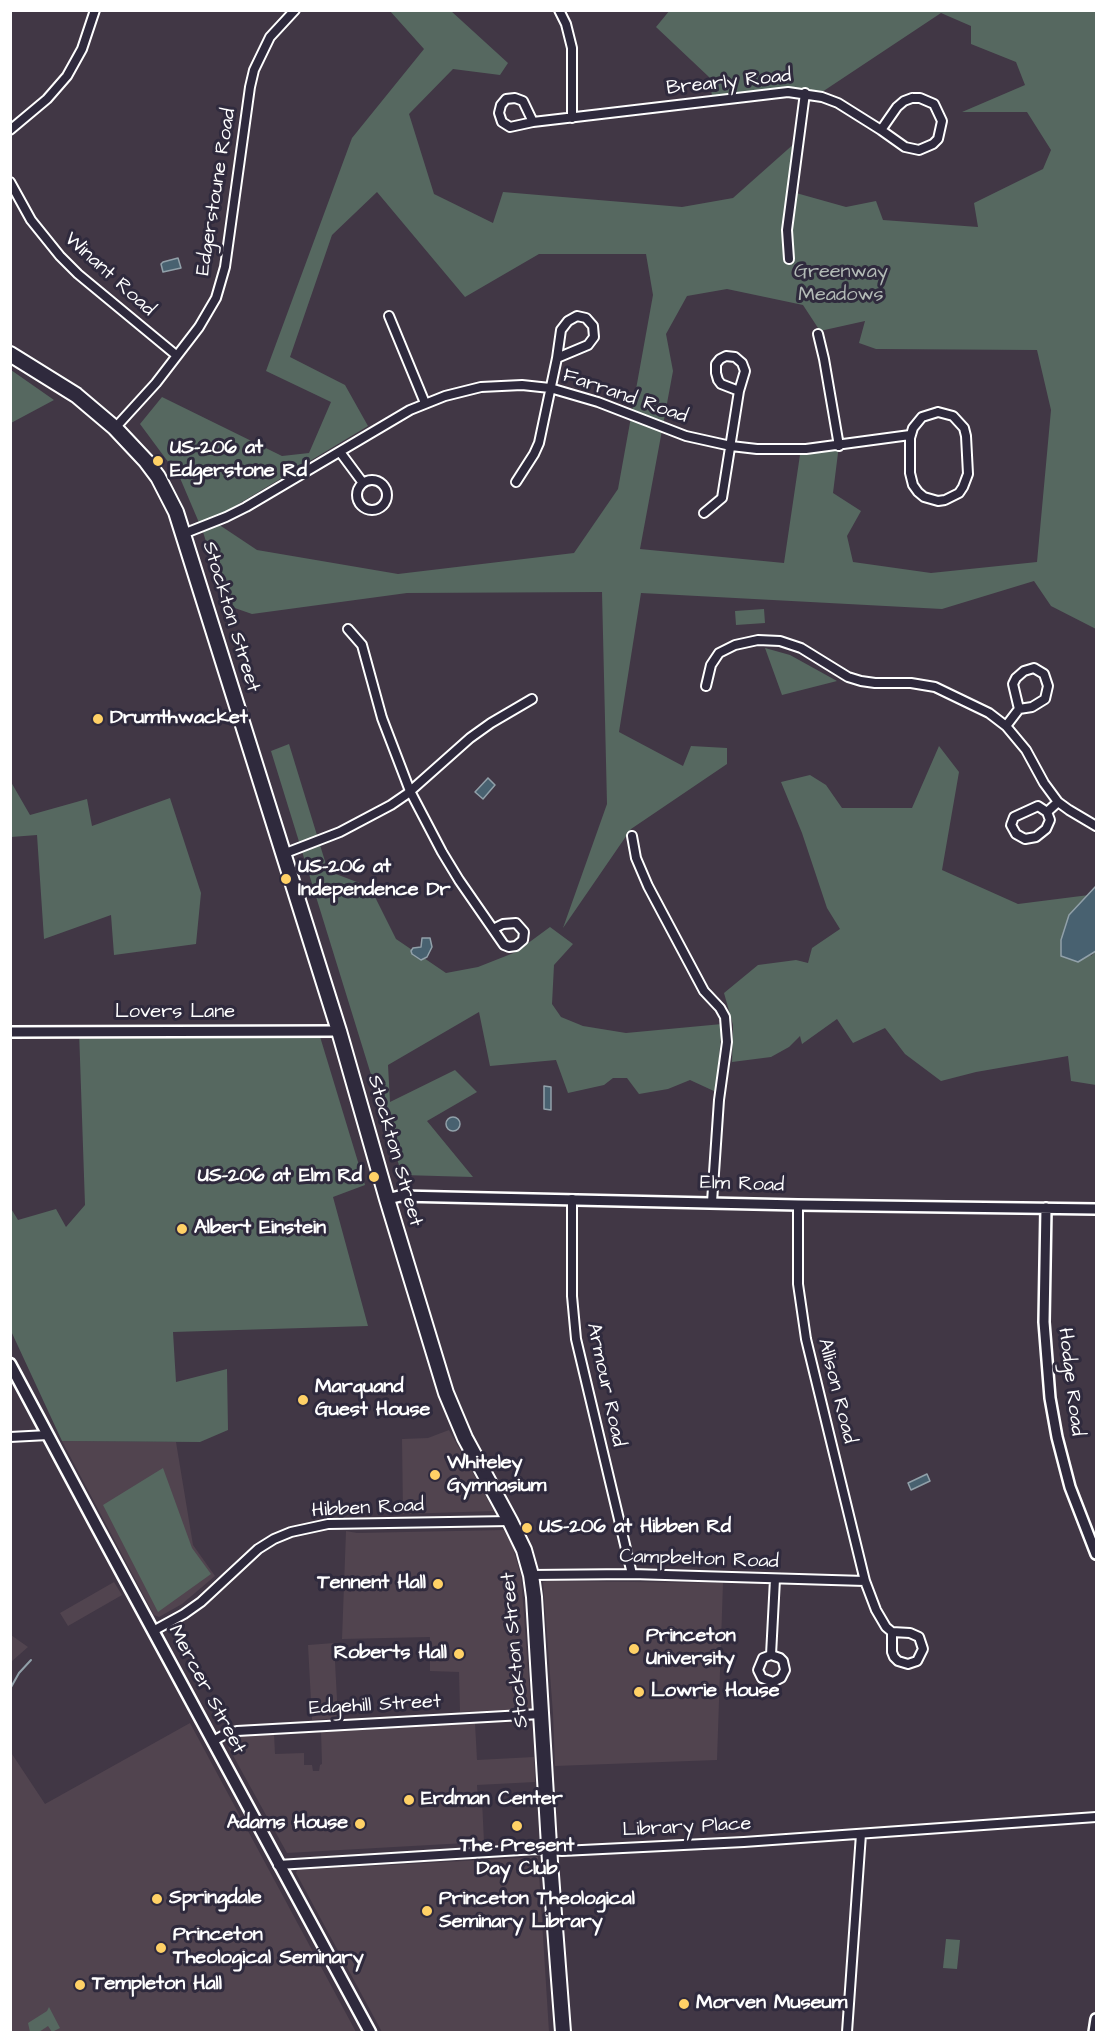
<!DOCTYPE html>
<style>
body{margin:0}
#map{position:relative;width:1107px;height:2043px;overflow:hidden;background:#413745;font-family:"Architects Daughter",sans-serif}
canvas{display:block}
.frame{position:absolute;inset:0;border:12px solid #fff;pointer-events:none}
</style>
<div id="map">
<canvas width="1107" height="2043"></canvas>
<div class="frame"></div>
</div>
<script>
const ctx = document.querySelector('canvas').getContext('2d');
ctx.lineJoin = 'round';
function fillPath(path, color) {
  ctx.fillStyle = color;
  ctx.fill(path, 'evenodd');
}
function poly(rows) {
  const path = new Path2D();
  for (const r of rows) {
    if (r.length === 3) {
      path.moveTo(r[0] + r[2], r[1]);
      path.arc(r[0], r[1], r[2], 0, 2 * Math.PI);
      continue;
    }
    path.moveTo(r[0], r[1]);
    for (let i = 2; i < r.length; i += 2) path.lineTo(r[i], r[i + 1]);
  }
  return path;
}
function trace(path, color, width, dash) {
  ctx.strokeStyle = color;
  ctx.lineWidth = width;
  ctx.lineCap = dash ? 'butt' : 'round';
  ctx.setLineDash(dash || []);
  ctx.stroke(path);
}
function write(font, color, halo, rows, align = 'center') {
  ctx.font = font + ' "Architects Daughter",sans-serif';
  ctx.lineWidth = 6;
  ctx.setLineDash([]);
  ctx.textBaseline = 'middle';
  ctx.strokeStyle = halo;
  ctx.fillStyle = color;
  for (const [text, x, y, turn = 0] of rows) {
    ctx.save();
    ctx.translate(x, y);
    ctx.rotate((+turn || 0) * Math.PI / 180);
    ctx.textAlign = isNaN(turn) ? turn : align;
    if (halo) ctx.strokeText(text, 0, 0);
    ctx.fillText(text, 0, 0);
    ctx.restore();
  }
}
const built = poly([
 [449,1430,494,1511,403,1514,402,1439,428,1438],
 [62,1441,176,1442,193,1545,215,1576,182,1604,159,1617,154,1615],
 [504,1530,513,1548,521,1576,531,1709,460,1712,459,1672,430,1671,430,1637,342,1639,346,1531,357,1533],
 [547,1581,723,1583,717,1760,555,1766,553,1714,543,1582],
 [114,1582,122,1595,68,1626,60,1613],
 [11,1635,28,1647,11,1662],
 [334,1643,338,1718,312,1720,308,1645],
 [190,1723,356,2032,11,2032,10,1751,45,1804],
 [475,1723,477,1760,534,1757,535,1782,477,1785,478,1800,482,1800,484,1842,287,1853,225,1741,235,1735,274,1733,275,1754,304,1753,304,1765,312,1765,313,1771,319,1771,320,1765,322,1764,321,1730],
 [538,1857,549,2032,382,2032,296,1873,297,1870]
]);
const green = poly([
 [670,10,1096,11,1096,629,1051,606,1034,581,942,609,641,593,619,732,683,766,691,746,727,748,727,764,631,829,563,928,607,804,602,592,407,593,252,614,226,605,203,532,180,478,140,424,162,397,282,456,309,453,331,402,266,371,352,138,424,49,390,11,451,11,508,63,500,75,453,69,409,114,434,194,493,223,503,192,682,207,733,198,796,142,789,191,846,207,876,201,883,220,978,227,974,203,1043,169,1051,150,1027,112,962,112,1025,85,1016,62,971,44,971,26,941,13,816,96,713,102,709,77,656,27],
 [377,192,465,297,539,254,646,254,653,295,618,489,574,553,398,574,257,550,212,520,368,426,345,385,290,357,332,235],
 [727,289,803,305,820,331,865,321,859,343,876,349,1037,350,1051,410,1037,562,931,573,853,562,847,536,861,511,833,493,839,445,801,448,784,563,640,549,673,371,666,334,687,296],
 [11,370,54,400,11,423],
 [764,609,765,623,736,625,735,611],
 [765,648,790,655,837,681,782,695],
 [289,744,328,871,370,887,396,939,446,973,478,967,516,952,550,927,573,944,554,965,552,1004,561,1017,583,1026,626,1033,722,1024,716,1092,690,1080,668,1089,639,1094,627,1078,613,1078,604,1085,568,1093,556,1060,490,1066,479,1012,388,1065,390,1102,455,1070,477,1092,427,1121,473,1177,402,1175,271,751],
 [939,746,959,772,942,870,1018,904,1089,895,1069,915,1091,956,1096,951,1096,1085,1071,1081,1068,1056,976,1072,941,1081,905,1054,885,1028,853,1043,837,1019,802,1044,800,1036,789,1047,771,1057,732,1062,733,1025,724,993,758,965,796,960,808,963,812,948,840,929,827,908,802,833,781,782,810,775,826,785,842,808,912,808],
 [11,782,30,815,87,799,92,826,170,798,201,893,196,944,114,955,111,915,44,939,37,835,11,837],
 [79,1030,318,1030,365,1185,333,1197,368,1326,173,1332,176,1382,227,1369,228,1430,200,1442,62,1441,11,1331,10,1207,18,1220,56,1209,66,1227,85,1205],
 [163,1468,192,1548,211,1574,158,1612,103,1505],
 [946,1939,960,1940,957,1969,943,1968],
 [49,2007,60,2028,52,2032,48,2026,39,2032,30,2032,28,2023,47,2011]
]);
const water = poly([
 [178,258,181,268,163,272,161,264,163,262,178,258],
 [488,778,495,785,483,799,475,792,488,778],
 [1096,886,1096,951,1078,962,1061,956,1061,940,1069,915,1096,886],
 [422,938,430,938,432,947,427,957,421,960,412,954,411,951,413,948,421,947,422,938],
 [544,1086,551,1087,551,1110,544,1109,544,1086],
 [453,1124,7],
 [927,1474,930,1481,911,1490,908,1483,927,1474]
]);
const stream = poly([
 [10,1689,19,1673,31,1660]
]);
const minor = poly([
 [559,10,566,24,572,48,572,118],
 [912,98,920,98,934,104,942,121,938,139,933,144,919,150,905,147,881,130,897,107,904,101,912,98],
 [533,122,510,127,502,122,499,113,501,105,506,99,515,98,523,101,533,122,788,92,822,97,838,103,881,130],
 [10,130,47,99,67,76,82,49,95,10],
 [10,182,31,220,60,256,78,274,176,355],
 [789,259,787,230,805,93],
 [389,316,425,403],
 [818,334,824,359,839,446],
 [938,412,953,416,964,428,966,436,968,474,963,487,959,493,945,500,938,501,924,497,918,492,913,485,910,473,910,438,913,428,922,417,938,412],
 [115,428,156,383,199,327,216,298,225,267,250,87,254,70,270,37,295,10],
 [340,452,363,483],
 [372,495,15],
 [516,482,534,454,539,443,557,358,588,345,594,337,593,326,586,318,577,316,568,321,561,330,557,358],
 [704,513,722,498,739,391,745,371,742,363,735,357,726,356,720,359,716,364,716,373,718,380,721,384,739,391],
 [183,534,226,517,246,507,410,410,445,396,481,387,522,385,550,388,598,402,686,436,731,446,757,449,806,449,910,435],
 [348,629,362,645,382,718,410,791,442,852,459,880,504,945,509,947,516,946,523,940,524,932,516,923,503,924,493,929],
 [706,686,711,665,719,653,735,645,758,640,780,641,801,648,848,677,861,681,875,683,911,683,935,687,989,713,1006,726,1026,750,1044,783,1058,802,1069,810,1096,826],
 [1006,726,1019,709,1032,707,1045,699,1048,686,1044,674,1034,668,1024,671,1016,678,1013,684,1019,709],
 [1047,812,1038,806,1014,817,1011,825,1016,834,1025,839,1036,837,1046,829,1050,820,1047,812,1058,802],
 [632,836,636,858,648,886,704,991,720,1008,725,1017,727,1042,719,1100,712,1202],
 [283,854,340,832,391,805,407,794,470,738,491,723,532,699],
 [572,1199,572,1296,576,1339,632,1574],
 [798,1205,798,1284,806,1339,865,1581,876,1610,886,1627,892,1632],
 [10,1437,48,1435],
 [531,1575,632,1574,865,1581],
 [153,1631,184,1614,201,1602,258,1549,274,1539,291,1532,328,1524,510,1521],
 [892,1632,910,1633,919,1637,923,1649,917,1661,908,1664,898,1661,894,1657,892,1652,892,1632],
 [771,1655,780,1658,783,1661,785,1670,781,1678,773,1682,762,1678,758,1670,763,1658,771,1655,775,1579],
 [213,1741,224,1735,237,1731,541,1714],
 [278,1865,537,1849,562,1851,744,1842,1096,1817],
 [847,2032,861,1834]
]);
const tertiary = poly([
 [10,1032,339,1031],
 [387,1199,400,1196,798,1205,1096,1209],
 [1046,1208,1044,1322,1050,1398,1057,1437,1070,1487,1096,1554],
 [1094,2032,1096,2019]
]);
const secondary = poly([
 [10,1364,98,1529,370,2032]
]);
const trunk = poly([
 [10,354,76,395,115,428,146,461,158,477,176,512,339,1031,387,1199,446,1393,465,1438,510,1521,524,1550,531,1575,534,1597,550,1862,563,2032]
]);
const markers = [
 [158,461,6,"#ffd166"],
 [98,719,6,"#ffd166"],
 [286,879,6,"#ffd166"],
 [374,1177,6,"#ffd166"],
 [182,1229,6,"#ffd166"],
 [303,1400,6,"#ffd166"],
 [435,1475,6,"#ffd166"],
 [527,1528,6,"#ffd166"],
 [438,1584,6,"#ffd166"],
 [634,1649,6,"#ffd166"],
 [459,1654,6,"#ffd166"],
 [639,1692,6,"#ffd166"],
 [409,1800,6,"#ffd166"],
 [360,1824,6,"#ffd166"],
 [517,1826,6,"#ffd166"],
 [157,1899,6,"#ffd166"],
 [427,1911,6,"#ffd166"],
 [161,1948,6,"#ffd166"],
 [80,1985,6,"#ffd166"],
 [684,2004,6,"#ffd166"]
];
const streetNames = [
 ["Brearly Road",729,83,-6],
 ["Edgerstoune Road",217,192,-81],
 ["Winant Road",109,275,42],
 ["Farrand Road",625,397,19],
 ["Stockton Street",230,617,73],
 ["Lovers Lane",175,1013],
 ["Stockton Street",394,1151,74],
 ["Elm Road",742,1185,2],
 ["Hodge Road",1070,1382,83],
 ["Armour Road",605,1385,78],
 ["Allison Road",836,1391,76],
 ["Hibben Road",368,1509,-3],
 ["Campbelton Road",699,1560,2],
 ["Stockton Street",516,1650,-95],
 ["Mercer Street",206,1690,62],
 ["Edgehill Street",375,1706,-3],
 ["Library Place",687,1828,-3]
];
const parkNames = [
 ["Greenway",841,273],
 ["Meadows",841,296]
];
const poiNames = [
 ["US-206 at",170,449],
 ["Edgerstone Rd",170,472],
 ["Drumthwacket",110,719],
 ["US-206 at",298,868],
 ["Independence Dr",298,891],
 ["US-206 at Elm Rd",362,1177,"right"],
 ["Albert Einstein",194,1229],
 ["Marquand",315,1388],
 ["Guest House",315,1411],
 ["Whiteley",447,1464],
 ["Gymnasium",447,1487],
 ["US-206 at Hibben Rd",539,1528],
 ["Tennent Hall",426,1584,"right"],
 ["Princeton",646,1637],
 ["University",646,1660],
 ["Roberts Hall",447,1654,"right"],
 ["Lowrie House",651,1692],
 ["Erdman Center",421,1800],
 ["Adams House",348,1824,"right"],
 ["The Present",517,1847,"center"],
 ["Day Club",517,1870,"center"],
 ["Springdale",169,1899],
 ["Princeton Theological",439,1900],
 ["Seminary Library",439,1923],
 ["Princeton",173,1936],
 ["Theological Seminary",173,1959],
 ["Templeton Hall",92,1985],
 ["Morven Museum",696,2004]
];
fillPath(built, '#51444f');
fillPath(green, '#566860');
fillPath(water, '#486170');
trace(water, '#91a0a9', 1.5);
trace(stream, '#91a0a9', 2);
trace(minor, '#fff', 12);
trace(tertiary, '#fff', 14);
trace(secondary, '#fff', 15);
trace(trunk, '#fff', 18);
trace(minor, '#2f2a3d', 8);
trace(tertiary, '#2f2a3d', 9);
trace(secondary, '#2f2a3d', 10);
trace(trunk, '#2f2a3d', 14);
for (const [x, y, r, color] of markers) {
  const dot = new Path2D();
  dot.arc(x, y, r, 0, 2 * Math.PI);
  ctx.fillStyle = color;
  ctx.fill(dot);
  trace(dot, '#2f2a3d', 2);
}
write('20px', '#fff', '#2f2a3d', streetNames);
write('20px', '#b3bbb7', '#2f2a3d', parkNames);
write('bold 20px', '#fff', '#2f2a3d', poiNames, 'left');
</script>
